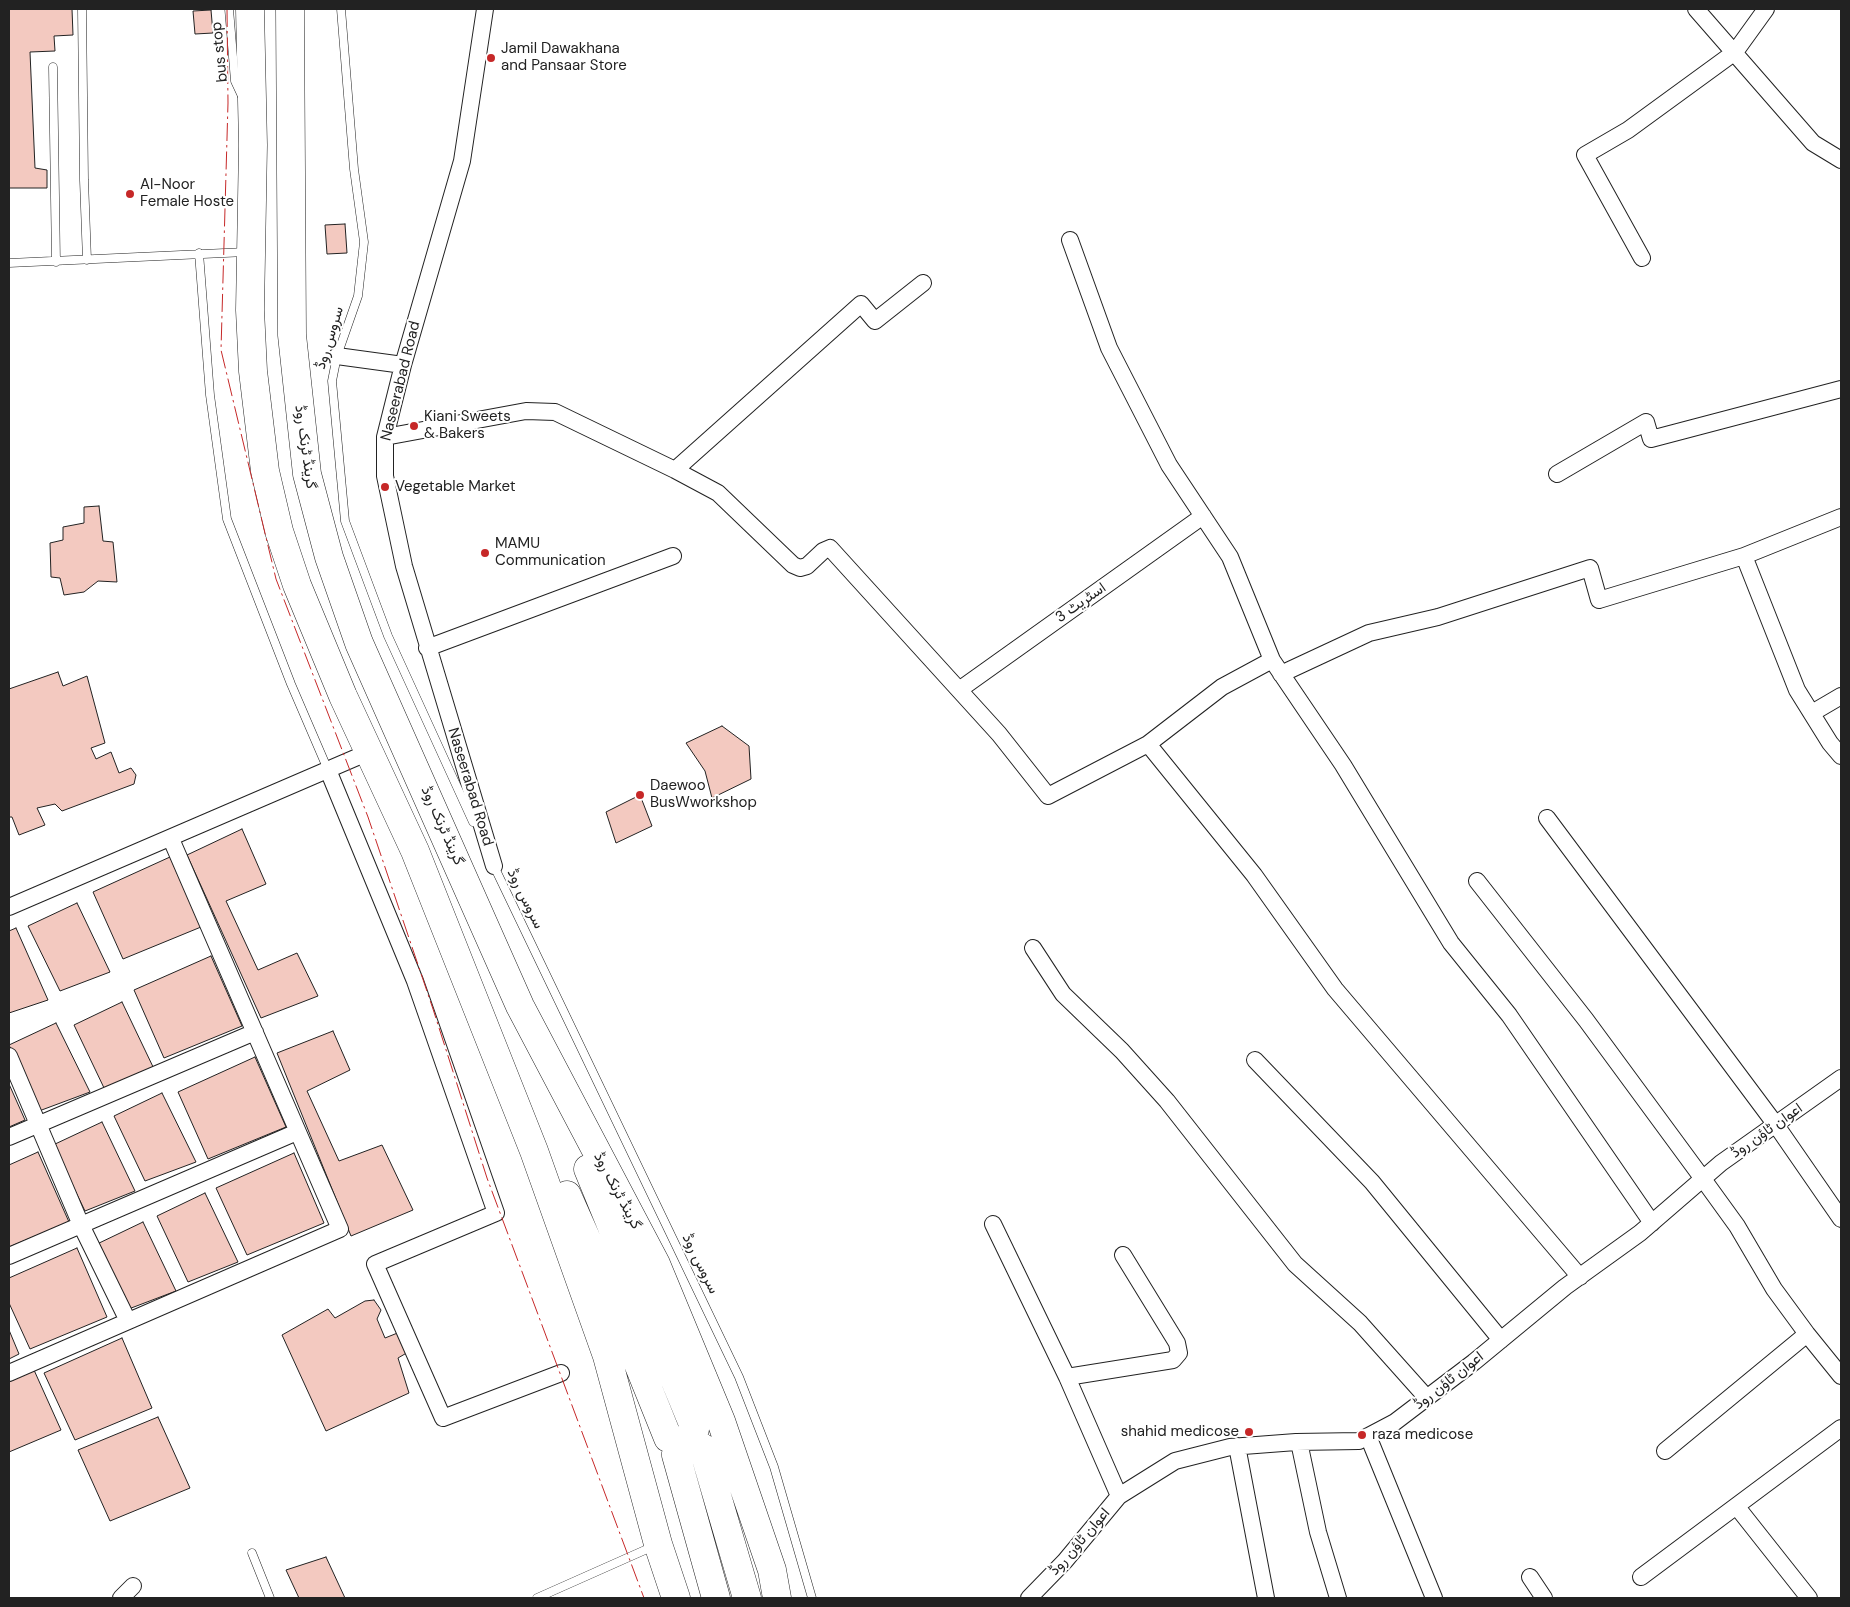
<!DOCTYPE html>
<meta charset="utf-8">
<style>
body{margin:0}
#map{position:relative;width:1850px;height:1607px;overflow:hidden;background:#fff;font-family:"DM Sans",sans-serif}
canvas{display:block}
.frame{position:absolute;inset:0;border:10px solid #222;pointer-events:none}
</style>
<div id="map">
<canvas width="1850" height="1607"></canvas>
<div class="frame"></div>
</div>
<script>
const ctx = document.querySelector('canvas').getContext('2d');
ctx.lineJoin = 'round';
function fillPath(path, color) {
  ctx.fillStyle = color;
  ctx.fill(path, 'evenodd');
}
function poly(rows) {
  const path = new Path2D();
  for (const r of rows) {
    path.moveTo(r[0], r[1]);
    for (let i = 2; i < r.length; i += 2) path.lineTo(r[i], r[i + 1]);
  }
  return path;
}
function trace(path, color, width, dash) {
  ctx.strokeStyle = color;
  ctx.lineWidth = width;
  ctx.lineCap = dash ? 'butt' : 'round';
  ctx.setLineDash(dash || []);
  ctx.stroke(path);
}
function write(font, color, halo, rows, align = 'center') {
  ctx.font = font + ' "DM Sans",Vazirmatn,sans-serif';
  ctx.lineWidth = 4;
  ctx.setLineDash([]);
  ctx.textBaseline = 'middle';
  ctx.strokeStyle = halo;
  ctx.fillStyle = color;
  for (const [text, x, y, turn = 0] of rows) {
    ctx.save();
    ctx.translate(x, y);
    ctx.rotate((+turn || 0) * Math.PI / 180);
    ctx.textAlign = isNaN(turn) ? turn : align;
    if (halo) ctx.strokeText(text, 0, 0);
    ctx.fillText(text, 0, 0);
    ctx.restore();
  }
}
const building = poly([
 [9,9,72,9,73,35,54,36,55,51,30,52,35,168,47,170,47,188,9,188,9,9],
 [211,10,213,33,195,34,193,11,211,10],
 [345,224,347,253,327,254,325,225,345,224],
 [99,506,103,541,113,542,117,582,98,581,84,592,64,595,60,578,51,577,50,543,63,540,63,527,84,523,84,507,99,506],
 [58,672,63,686,87,676,105,743,91,748,96,759,111,752,119,773,131,768,136,775,134,784,62,811,55,804,37,808,45,825,19,835,12,817,9,817,9,689,58,672],
 [722,726,749,746,751,779,712,798,705,771,686,743,722,726],
 [640,795,652,826,616,843,606,812,640,795],
 [242,829,266,884,226,901,258,970,297,953,318,996,261,1018,187,855,242,829],
 [170,857,201,927,123,959,93,892,170,857],
 [77,903,110,972,60,991,28,926,77,903],
 [16,928,48,1000,9,1013,9,931,16,928],
 [211,956,242,1026,164,1058,134,990,211,956],
 [122,1002,155,1071,105,1090,74,1025,122,1002],
 [56,1023,90,1092,39,1111,9,1045,56,1023],
 [333,1031,350,1070,307,1091,339,1161,382,1145,413,1210,351,1236,277,1053,333,1031],
 [255,1057,286,1127,208,1159,178,1092,255,1057],
 [9,1084,25,1120,9,1127,9,1084],
 [162,1093,196,1162,145,1181,114,1116,162,1093],
 [102,1122,135,1191,85,1211,53,1145,102,1122],
 [38,1152,69,1222,9,1247,9,1165,38,1152],
 [294,1153,324,1223,247,1255,216,1188,294,1153],
 [205,1193,238,1262,188,1282,157,1216,205,1193],
 [143,1222,176,1291,126,1310,95,1245,143,1222],
 [77,1248,107,1317,30,1349,9,1303,9,1278,77,1248],
 [374,1300,381,1310,377,1319,385,1338,400,1332,410,1351,398,1358,409,1393,326,1431,282,1335,328,1309,335,1318,365,1301,374,1300],
 [9,1330,19,1354,9,1359,9,1330],
 [122,1338,152,1408,75,1440,44,1373,122,1338],
 [34,1370,61,1430,9,1452,9,1382,34,1370],
 [158,1417,190,1488,110,1521,78,1450,158,1417],
 [326,1557,345,1598,299,1598,286,1570,326,1557]
]);
const lane = poly([
 [82,9,84,180,87,260],
 [229,9,235,81,242,96],
 [341,9,354,169,364,242,358,296,337,356,332,381,345,521,388,636,473,822],
 [53,67,56,262],
 [199,253,210,395,227,519,291,684,328,770],
 [9,263,246,252],
 [493,864,739,1377,774,1467,812,1598],
 [252,1553,270,1598],
 [537,1598,654,1546]
]);
const street = poly([
 [485,9,462,161,403,365,385,437,385,476,404,566,494,866],
 [1696,9,1813,143,1841,160],
 [1070,240,1109,348,1169,465,1230,557,1272,660,1343,765,1451,943,1509,1015,1652,1223],
 [1642,258,1585,155,1628,130,1735,52,1766,9],
 [337,356,403,365],
 [385,437,526,411,555,412,675,470,718,493,793,565,800,568,807,566,823,551,830,548,999,734,1048,796,1148,744,1254,875,1335,989,1580,1277],
 [675,470,861,304,875,321,923,283],
 [1557,474,1646,422,1651,439,1841,389],
 [1744,556,1797,690,1830,743,1841,756],
 [427,648,673,556],
 [1281,674,1369,633,1438,617,1590,568,1599,600,1744,556,1841,517],
 [959,690,1203,516],
 [1812,713,1841,696],
 [1148,744,1222,687,1272,660],
 [328,770,415,981,496,1213,375,1264,443,1418,561,1373],
 [1547,818,1776,1125,1841,1219],
 [1477,881,1586,1020,1703,1179,1737,1226,1774,1289,1807,1334,1841,1376],
 [9,907,369,752],
 [1033,948,1063,994,1122,1051,1167,1101,1295,1264,1360,1323,1427,1398],
 [9,1056,81,1225,128,1321],
 [1255,1060,1372,1182,1501,1340],
 [9,1137,255,1032],
 [993,1224,1067,1377,1119,1496],
 [9,1256,297,1132],
 [9,1373,340,1229,171,839],
 [1067,1377,1173,1360,1179,1353,1177,1343,1123,1255],
 [1368,1436,1434,1598],
 [1299,1442,1318,1532,1338,1598],
 [1237,1446,1266,1598],
 [1665,1451,1807,1334],
 [1737,1507,1809,1598],
 [1530,1577,1544,1598],
 [1641,1577,1841,1428],
 [121,1598,133,1586],
 [1029,1598,1065,1561,1119,1496,1175,1461,1230,1447,1296,1442,1359,1441,1395,1422,1474,1362,1565,1287,1640,1233,1721,1163,1841,1078]
]);
const highway = poly([
 [250,9,253,145,250,310,253,371,265,471,279,531,297,585,343,696,415,851,534,1151,607,1356,658,1544,676,1598],
 [290,9,292,335,307,474,329,557,359,643,520,1006,656,1264,721,1421,772,1570,777,1598],
 [567,1195,602,1274,668,1438,676,1441,683,1440,690,1436,695,1429,588,1169],
 [716,1598,676,1455,689,1444,696,1444,703,1448,747,1598]
]);
const power = poly([
 [227,9,228,103,221,350,276,579,368,817,433,1009,487,1178,644,1598]
]);
const markers = [
 [491,58,5,"#c62828"],
 [130,194,5,"#c62828"],
 [414,426,5,"#c62828"],
 [385,487,5,"#c62828"],
 [485,553,5,"#c62828"],
 [640,795,5,"#c62828"],
 [1249,1432,5,"#c62828"],
 [1362,1435,5,"#c62828"]
];
const poiNames = [
 ["Jamil Dawakhana",501,49],
 ["and Pansaar Store",501,66],
 ["Al-Noor",140,185],
 ["Female Hoste",140,202],
 ["Kiani Sweets",424,417],
 ["& Bakers",424,434],
 ["Vegetable Market",395,487],
 ["MAMU",495,544],
 ["Communication",495,561],
 ["Daewoo",650,786],
 ["BusWworkshop",650,803],
 ["shahid medicose",1239,1432,"right"],
 ["raza medicose",1372,1435]
];
const streetNames = [
 ["bus stop",220,52,-96],
 ["سروس روڈ",330,338,-73],
 ["Naseerabad Road",401,381,-76],
 ["گرینڈ ٹرنک روڈ",305,447,82],
 ["اسٹریٹ 3",1081,603,-35],
 ["Naseerabad Road",470,787,73],
 ["گرینڈ ٹرنک روڈ",442,826,66],
 ["سروس روڈ",525,899,64],
 ["اعوان ٹاؤن روڈ",1767,1131,-35],
 ["گرینڈ ٹرنک روڈ",617,1191,62],
 ["سروس روڈ",700,1264,64],
 ["اعوان ٹاؤن روڈ",1449,1381,-38],
 ["اعوان ٹاؤن روڈ",1080,1542,-49]
];
fillPath(building, '#f3c9c0');
trace(building, '#222', 1);
trace(lane, '#222', 9);
trace(street, '#222', 18);
trace(highway, '#222', 29);
trace(lane, '#fff', 8);
trace(street, '#fff', 16);
trace(highway, '#fff', 28);
trace(power, '#c62828', 1, [18, 4, 2.5, 4]);
for (const [x, y, r, color] of markers) {
  const dot = new Path2D();
  dot.arc(x, y, r, 0, 2 * Math.PI);
  ctx.fillStyle = color;
  ctx.fill(dot);
  trace(dot, '#fff', 2);
}
write('15px', '#222', '#fff', poiNames, 'left');
write('15px', '#222', '#fff', streetNames);
</script>
